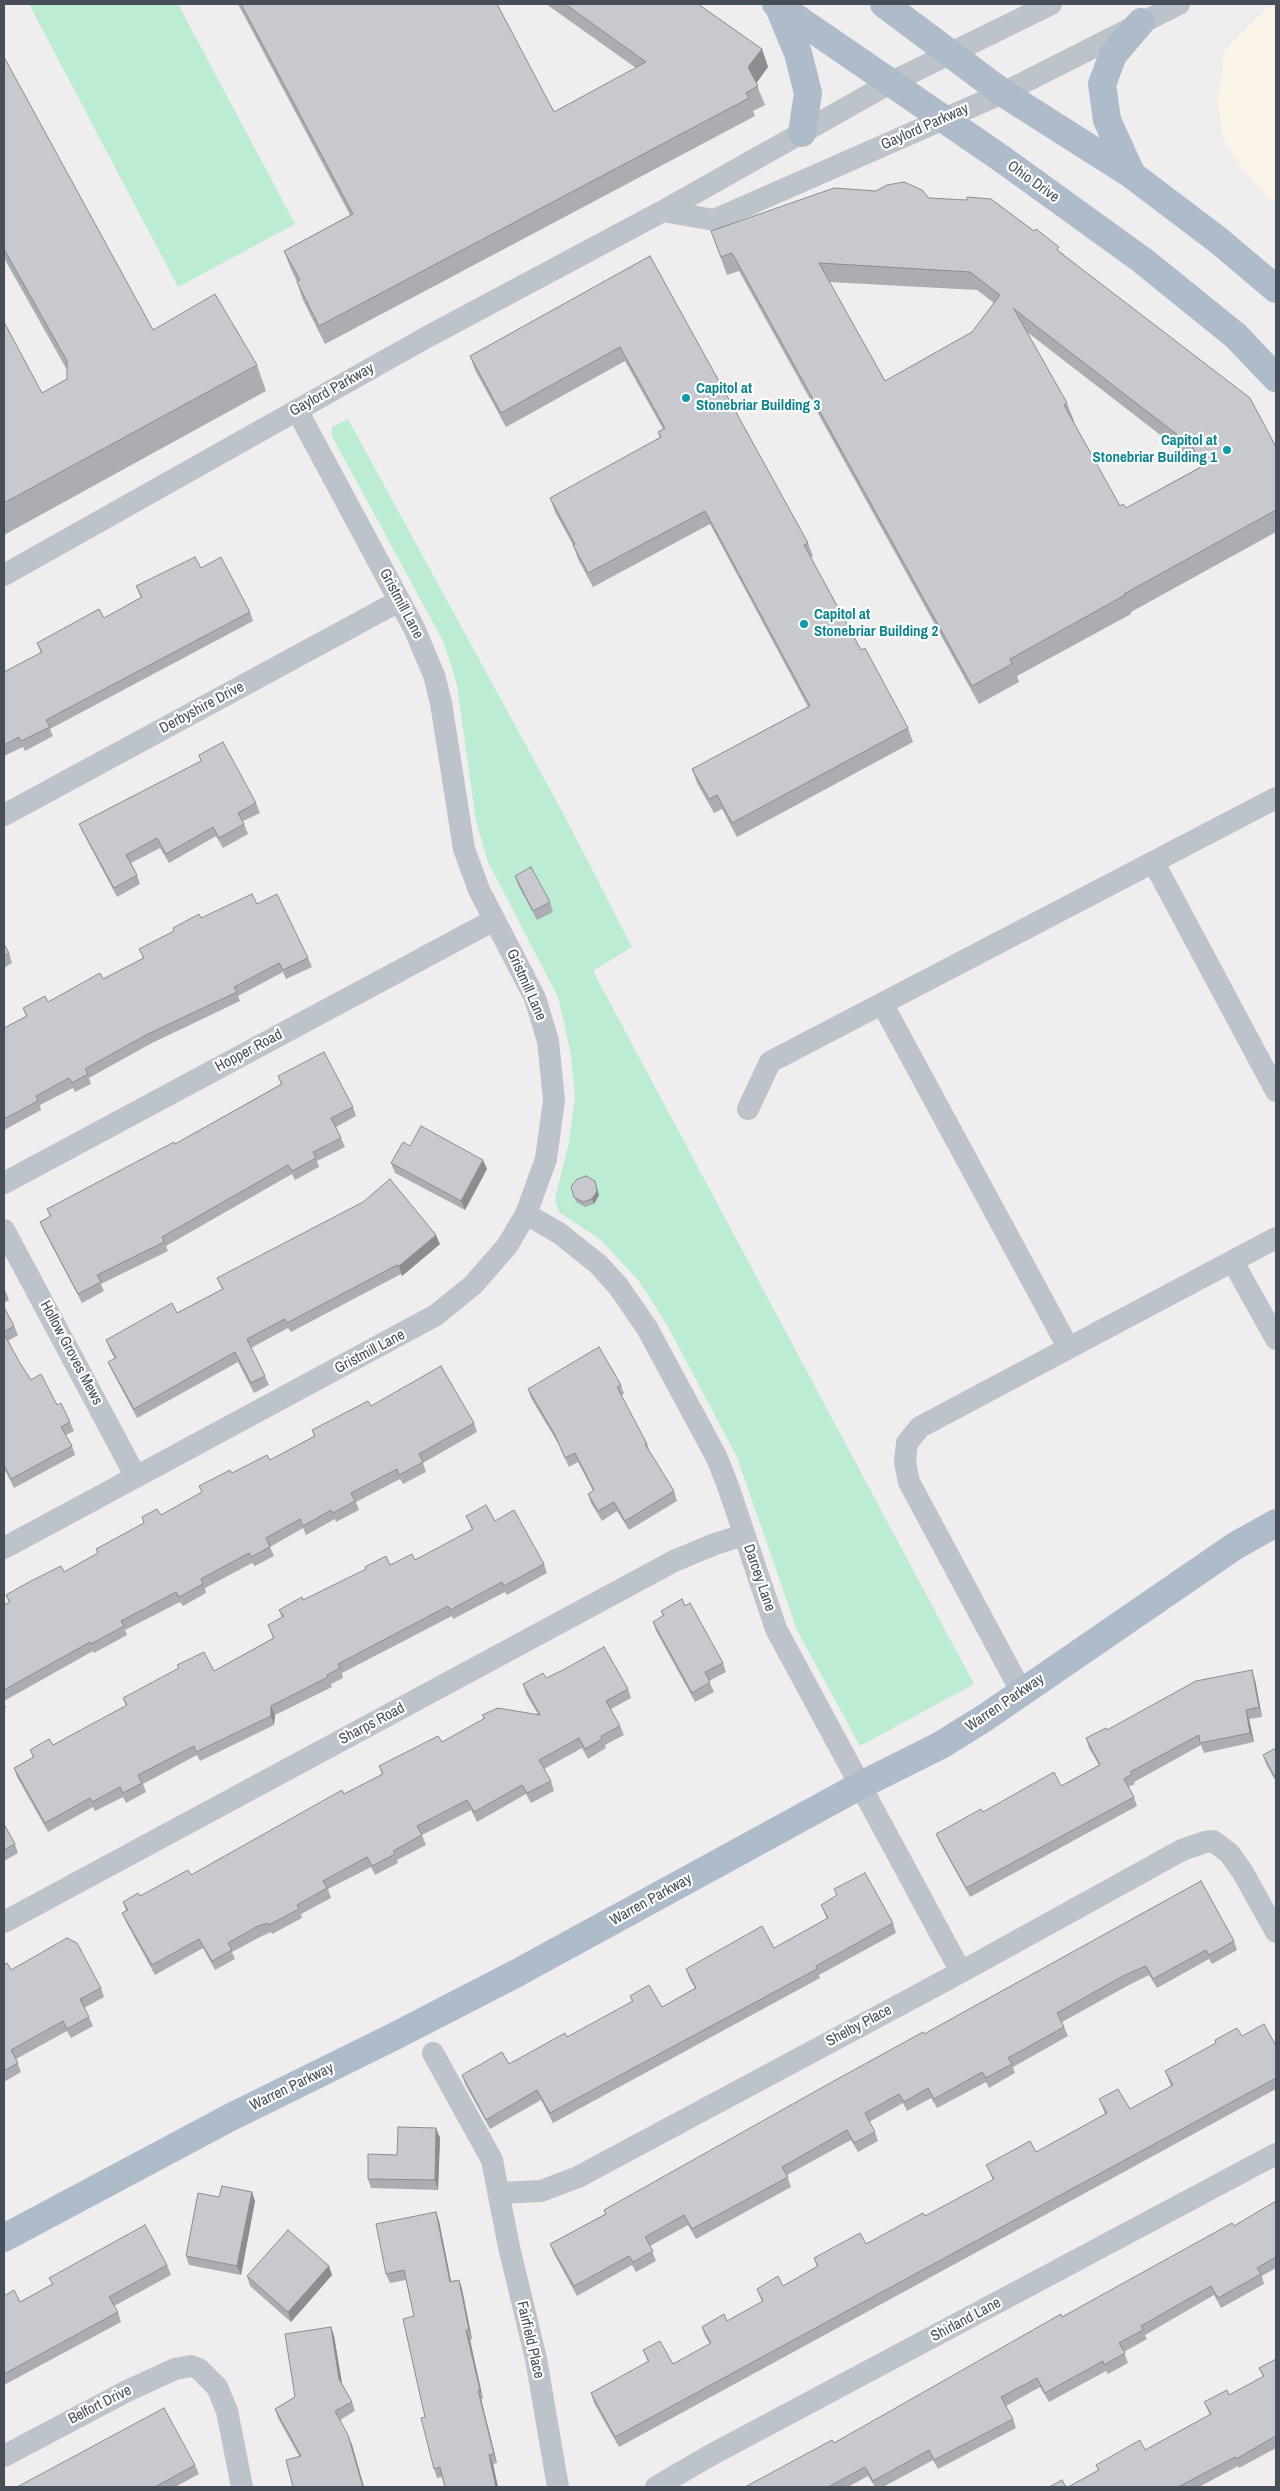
<!DOCTYPE html>
<style>
body{margin:0}
#map{position:relative;width:1280px;height:2491px;overflow:hidden;background:#efeded;font-family:"Archivo Narrow",sans-serif}
canvas{display:block}
.frame{position:absolute;inset:0;border:5px solid #464f59;pointer-events:none}
</style>
<div id="map">
<canvas width="1280" height="2491"></canvas>
<div class="frame"></div>
</div>
<script>
const ctx = document.querySelector('canvas').getContext('2d');
ctx.lineJoin = 'round';
function fillPath(path, color) {
  ctx.fillStyle = color;
  ctx.fill(path, 'evenodd');
}
function poly(rows) {
  const path = new Path2D();
  for (const r of rows) {
    path.moveTo(r[0], r[1]);
    for (let i = 2; i < r.length; i += 2) path.lineTo(r[i], r[i + 1]);
  }
  return path;
}
function trace(path, color, width, dash) {
  ctx.strokeStyle = color;
  ctx.lineWidth = width;
  ctx.lineCap = dash ? 'butt' : 'round';
  ctx.setLineDash(dash || []);
  ctx.stroke(path);
}
function write(font, color, halo, rows, align = 'center') {
  ctx.font = font + ' "Archivo Narrow",sans-serif';
  ctx.lineWidth = 4.5;
  ctx.setLineDash([]);
  ctx.textBaseline = 'middle';
  ctx.strokeStyle = halo;
  ctx.fillStyle = color;
  for (const [text, x, y, turn = 0] of rows) {
    ctx.save();
    ctx.translate(x, y);
    ctx.rotate((+turn || 0) * Math.PI / 180);
    ctx.textAlign = isNaN(turn) ? turn : align;
    if (halo) ctx.strokeText(text, 0, 0);
    ctx.fillText(text, 0, 0);
    ctx.restore();
  }
}
const commercial = poly([
 [1272,4,1276,4,1276,205,1241,167,1223,137,1218,102,1225,50]
]);
const green = poly([
 [29,4,178,4,295,224,178,287],
 [348,419,564,815,632,947,593,971,974,1684,860,1746,797,1630,737,1457,667,1325,638,1280,601,1240,559,1212,555,1198,569,1142,575,1097,571,1054,558,997,488,862,476,821,457,685,444,643,332,436,332,427]
]);
const minor = poly([
 [663,211,714,220,1003,93,1179,4],
 [4,575,427,337,663,211,892,82,1051,4],
 [4,815,399,601],
 [1154,863,1276,1091],
 [883,1005,1068,1347],
 [748,1109,770,1062,1276,798],
 [4,1183,494,920],
 [526,1214,559,1233,598,1264,618,1286,647,1328,717,1458,728,1486,776,1629,961,1972],
 [4,1230,136,1477],
 [1233,1262,1276,1339],
 [4,1548,436,1315,473,1285,507,1246,526,1214,546,1159,554,1100,548,1041,535,998,479,890,464,849,441,703,434,675,414,628,297,410],
 [1021,1691,909,1482,905,1462,907,1443,920,1427,1276,1238],
 [4,1922,674,1561,715,1544,744,1535],
 [433,2053,492,2160,509,2247,536,2359,558,2487],
 [500,2193,541,2191,578,2177,961,1972,1182,1850,1205,1842,1213,1841,1229,1853,1242,1871,1276,1932],
 [4,2456,127,2391,175,2369,191,2366,199,2369,217,2387,227,2411,242,2487],
 [656,2487,711,2455,1276,2154]
]);
const major = poly([
 [776,4,1002,159,1142,260,1236,336,1276,378],
 [884,4,1003,93,1132,175,1218,240,1276,289],
 [778,5,798,53,808,93,802,133],
 [1132,175,1107,120,1102,84,1113,55,1141,22],
 [4,2238,229,2118,395,2036,517,1973,861,1785,941,1745,986,1717,1235,1546,1276,1523]
]);
const wall = poly([
 [238,4,497,4,554,112,636,68,546,4,698,4,762,49,768,67,756,83,765,105,753,111,755,116,325,344,303,300,297,282,291,269,284,251,350,215],
 [4,57,153,330,257,365,266,391,4,535,4,322,42,393,67,379,67,370,4,258],
 [929,198,1062,253,1276,447,1276,532,1131,612,1131,614,1017,676,1019,682,979,704,739,271,727,275,711,231],
 [829,282,977,290,994,303,972,332,885,381],
 [1027,332,1198,464,1200,467,1126,508,1120,506,1073,421,1074,421,1067,403],
 [650,256,808,543,813,556,811,558,861,650,908,728,913,742,737,837,722,809,714,813,697,783,692,769,808,707,710,524,593,587,578,559,573,545,555,512,550,498,660,438,658,432,663,429,625,361,506,427,475,370,470,356],
 [201,568,250,612,253,621,50,729,53,736,25,751,23,747,4,756,4,672,41,653,37,643,104,618,141,598,136,586],
 [199,755,256,803,260,813,243,821,248,834,223,848,216,836,169,863,160,848,131,863,137,875,140,884,117,897,83,833,79,824,201,761],
 [515,876,550,902,553,912,537,920,518,885],
 [257,904,308,958,312,967,286,979,283,972,238,996,240,1001,150,1044,89,1078,91,1084,75,1092,73,1088,40,1105,41,1110,4,1130,4,1028,26,1016,23,1008,48,1002,103,979,143,958,139,949,174,931,173,928,201,918],
 [4,944,9,953,12,963,4,968],
 [278,1076,353,1107,356,1116,336,1127,341,1138,345,1147,317,1161,319,1167,295,1180,292,1174,166,1246,168,1251,101,1284,104,1291,82,1303,44,1231,40,1222,50,1217,47,1209,175,1144,281,1084],
 [410,1146,487,1169,465,1210,395,1173,391,1163],
 [571,1187,599,1195,594,1204,585,1207,576,1202],
 [440,1244,402,1276,401,1274,291,1332,288,1328,251,1348,265,1376,269,1385,254,1393,238,1362,137,1418,112,1371,108,1362,115,1359,110,1350,106,1340,177,1313,222,1289,217,1278],
 [4,1287,9,1300,4,1303],
 [4,1307,14,1326,18,1335,8,1341,20,1363,31,1380,57,1405,70,1422,74,1431,66,1435,72,1446,75,1455,14,1488,4,1468],
 [621,1385,624,1394,621,1395,647,1444,650,1452,674,1491,677,1501,629,1530,617,1511,602,1521,591,1503,588,1494,593,1491,578,1462,569,1467,559,1445,531,1398,528,1389],
 [371,1406,474,1423,477,1432,423,1463,426,1472,403,1484,400,1479,356,1502,359,1510,336,1522,335,1519,306,1535,303,1528,270,1547,274,1556,255,1566,252,1563,205,1588,206,1593,183,1606,180,1602,125,1630,127,1635,94,1653,93,1651,4,1701,6,1708,4,1709,4,1605,9,1603,6,1595,64,1572,98,1553,96,1549,144,1523,142,1517,161,1515,202,1492,199,1486,270,1460,314,1436,312,1430],
 [466,1516,495,1521,544,1564,547,1573,507,1595,505,1592,453,1619,452,1616,342,1673,343,1678,331,1684,332,1687,275,1715,274,1725,200,1761,197,1755,143,1784,146,1792,126,1803,123,1797,95,1811,93,1807,48,1832,17,1777,14,1768,33,1757,30,1750,53,1745,126,1706,123,1698,214,1671,273,1638,268,1625,282,1618,279,1610,390,1565,415,1560,472,1530],
 [685,1606,723,1663,726,1672,709,1681,714,1692,695,1702,656,1631,653,1622,663,1616,661,1611],
 [546,1678,628,1689,631,1698,611,1709,620,1726,624,1735,605,1745,606,1748,588,1759,582,1748,544,1769,551,1781,554,1791,531,1803,526,1794,477,1822,471,1810,422,1835,426,1845,397,1860,398,1863,375,1875,371,1867,328,1889,331,1898,301,1914,302,1918,272,1934,271,1932,262,1936,232,1952,235,1959,215,1970,203,1948,155,1975,126,1922,122,1913,126,1911,123,1902,140,1896,191,1875,382,1774,379,1766,442,1742,484,1719,482,1715,538,1714,526,1694,523,1684],
 [1255,1680,1262,1717,1249,1719,1254,1742,1204,1753,1201,1745,1134,1782,1135,1784,1128,1787,1134,1797,1137,1806,970,1897,940,1843,936,1834,983,1812,1061,1786,1099,1765,1089,1748,1086,1738,1107,1730],
 [1276,1748,1276,1782,1266,1764,1263,1755],
 [4,1824,15,1844,18,1853,4,1861],
 [1201,1881,1234,1941,1237,1950,1212,1964,1209,1959,1157,1988,1149,1975,1127,1986,1062,2022,1068,2036,1013,2067,1015,2073,989,2088,986,2082,937,2108,931,2098,907,2111,903,2103,869,2122,875,2132,878,2141,858,2152,851,2140,787,2175,791,2187,696,2239,688,2225,650,2246,656,2261,636,2272,632,2265,577,2296,554,2254,550,2244,605,2214,604,2210,924,2034],
 [834,1889,893,1923,896,1933,819,1975,820,1978,553,2123,541,2100,490,2129,465,2084,462,2075,509,2064,567,2037,632,2002,630,1996,662,2007,695,1988,689,1978,686,1969,774,1948,827,1919,821,1905,837,1896],
 [4,1965,11,1970,101,1988,104,1997,84,2008,89,2017,93,2026,71,2038,67,2031,16,2059,21,2072,4,2082],
 [1242,2036,1276,2046,1276,2089,619,2447,594,2403,591,2393,648,2362,643,2350,673,2364,710,2344,705,2336,702,2327,727,2321,762,2302,757,2289,783,2286,817,2267,814,2258,866,2244,925,2216,993,2180,986,2165,1036,2152,1105,2114,1099,2099,1130,2109,1171,2086,1165,2071,1216,2043,1215,2040],
 [436,2128,440,2138,438,2190,371,2188,368,2179,397,2155],
 [219,2197,255,2201,241,2275,189,2265,186,2256],
 [1276,2201,1276,2268,1262,2276,1264,2284,1221,2308,1214,2295,1145,2335,1147,2339,1124,2352,1128,2363,1108,2374,1106,2371,1049,2402,1040,2387,1006,2406,1013,2419,1016,2428,938,2469,933,2460,883,2487,875,2487,868,2476,848,2487,745,2487,834,2443,1062,2317,1234,2226],
 [436,2212,439,2221,451,2281,459,2280,462,2289,472,2339,470,2340,483,2399,481,2399,497,2463,493,2464,498,2487,445,2487,442,2477,437,2478,434,2469,425,2417,414,2316,406,2280,390,2283,386,2274],
 [167,2265,171,2275,114,2306,118,2312,121,2322,4,2385,4,2296,20,2302,52,2284,49,2278],
 [329,2266,332,2275,291,2322,250,2286,247,2276],
 [331,2327,334,2336,342,2384,352,2402,355,2411,340,2420,352,2445,364,2487,293,2487,299,2456,278,2418,275,2409,295,2397],
 [1276,2359,1276,2448,1239,2468,1238,2466,1199,2487,1068,2487,1098,2470,1096,2465,1145,2450,1210,2415,1204,2402,1229,2395,1263,2377,1259,2368],
 [195,2465,199,2474,175,2487,17,2487]
]);
const shadedWall = poly([
 [762,49,768,67,755,85,748,67],
 [483,1160,487,1169,465,1210,461,1201],
 [595,1181,599,1195,594,1204,592,1199],
 [436,1235,440,1244,402,1276,399,1266],
 [1252,1670,1255,1680,1262,1717,1259,1707],
 [271,1706,275,1715,274,1725,271,1716],
 [1246,1710,1249,1719,1254,1742,1250,1733],
 [436,2128,440,2138,438,2190,435,2180],
 [252,2192,255,2201,241,2275,237,2266],
 [436,2212,439,2221,453,2291,450,2282],
 [329,2266,332,2275,291,2322,288,2312],
 [459,2280,462,2289,472,2339,469,2330],
 [331,2327,334,2336,343,2389,339,2379],
 [466,2330,470,2340,483,2399,480,2390],
 [478,2390,481,2399,497,2463,494,2454],
 [348,2435,352,2445,364,2487,363,2487],
 [489,2455,493,2464,498,2487,496,2487]
]);
const building = poly([
 [241,4,497,4,554,112,646,62,565,4,698,4,762,49,748,67,758,86,746,93,749,98,319,326,297,282,300,280,284,251,353,214,241,4],
 [4,57,153,330,215,294,257,365,4,503,4,322,42,393,67,379,67,361,4,249,4,57],
 [904,182,922,190,929,198,967,200,967,197,991,199,1034,231,1036,229,1059,247,1057,250,1250,398,1276,447,1276,510,1124,594,1125,595,1010,659,1012,664,972,686,732,253,721,257,711,231,834,188,876,191,887,185,904,182],
 [819,263,970,272,1000,295,972,332,885,381,819,263],
 [1014,309,1192,446,1203,466,1126,508,1123,504,1120,506,1064,405,1067,403,1014,309],
 [650,256,808,543,804,545,861,650,865,648,908,728,732,823,717,795,709,799,692,769,810,706,705,511,588,573,573,545,575,544,550,498,661,437,658,432,665,428,620,347,501,413,470,356,650,256],
 [195,557,201,568,221,557,250,612,46,720,50,727,21,741,19,737,4,745,4,672,42,652,37,643,99,609,104,618,142,597,136,586,195,557],
 [223,742,256,803,238,813,244,824,219,838,213,827,166,854,157,838,126,855,137,875,114,888,79,824,201,761,199,755,223,742],
 [531,867,550,902,533,911,515,876,531,867],
 [252,894,257,904,277,894,308,958,283,970,279,963,234,987,237,992,146,1035,85,1069,88,1074,72,1083,69,1078,36,1096,38,1101,4,1119,4,1028,27,1016,23,1008,45,996,48,1002,100,973,103,979,144,958,139,949,174,931,173,928,199,914,201,918,252,894],
 [4,944,9,953,4,956,4,944],
 [324,1052,353,1107,331,1118,341,1138,313,1152,316,1158,292,1171,288,1165,162,1237,164,1242,97,1275,101,1282,78,1294,40,1222,51,1216,47,1209,174,1142,175,1144,282,1084,278,1076,324,1052],
 [421,1126,483,1160,461,1201,391,1163,403,1142,410,1146,421,1126],
 [586,1176,595,1181,597,1191,592,1199,583,1202,574,1197,571,1187,577,1179,586,1176],
 [390,1179,436,1235,399,1266,397,1265,287,1323,285,1319,247,1339,265,1376,251,1383,235,1352,134,1409,108,1362,116,1358,106,1340,172,1303,177,1313,223,1289,217,1278,363,1202,390,1179],
 [4,1307,14,1326,4,1332,4,1307],
 [4,1334,20,1363,31,1380,41,1374,57,1405,61,1403,70,1422,61,1427,72,1446,11,1479,4,1465,4,1334],
 [599,1347,621,1385,617,1387,647,1444,645,1444,674,1491,625,1521,614,1502,598,1511,588,1494,594,1490,575,1453,565,1458,555,1435,528,1389,599,1347],
 [441,1366,474,1423,419,1454,423,1462,399,1475,397,1469,351,1493,355,1501,333,1513,331,1510,303,1526,300,1519,266,1538,270,1547,251,1557,249,1553,201,1579,203,1584,179,1597,176,1592,121,1621,124,1626,91,1644,90,1642,4,1690,4,1605,10,1602,6,1595,29,1582,61,1566,64,1572,98,1553,96,1549,144,1523,142,1517,157,1509,161,1515,202,1492,199,1486,230,1470,232,1473,267,1455,270,1460,315,1436,312,1430,368,1401,371,1406,441,1366],
 [486,1505,495,1521,514,1510,544,1564,504,1586,502,1582,450,1610,448,1606,338,1664,340,1668,327,1675,328,1677,271,1706,271,1716,196,1752,194,1746,138,1775,142,1783,123,1793,120,1787,92,1802,90,1798,45,1823,14,1768,34,1757,30,1750,49,1739,53,1745,127,1705,123,1698,179,1668,177,1665,204,1652,214,1671,274,1638,268,1625,284,1616,279,1610,302,1597,303,1600,366,1569,365,1567,386,1556,390,1565,412,1554,415,1560,473,1529,466,1516,486,1505],
 [682,1599,685,1606,690,1603,723,1663,705,1672,710,1682,692,1693,653,1622,664,1615,661,1611,682,1599],
 [604,1647,628,1689,606,1701,620,1726,601,1736,602,1739,585,1749,579,1738,539,1760,551,1781,527,1793,522,1785,474,1812,467,1800,417,1826,422,1835,393,1851,395,1854,372,1866,367,1857,323,1881,327,1888,297,1905,299,1909,269,1925,268,1923,258,1926,228,1943,232,1950,212,1961,199,1939,152,1965,122,1913,128,1910,123,1902,138,1893,140,1896,188,1870,191,1875,342,1790,344,1794,383,1774,379,1766,438,1736,442,1742,485,1718,482,1715,498,1708,540,1715,523,1684,543,1673,546,1678,563,1670,604,1647],
 [1252,1670,1259,1707,1246,1710,1250,1733,1200,1743,1199,1735,1130,1772,1132,1774,1124,1779,1134,1797,966,1888,936,1834,981,1809,983,1812,1054,1772,1061,1786,1100,1765,1086,1738,1106,1728,1107,1730,1196,1681,1252,1670],
 [1276,1748,1276,1779,1263,1755,1276,1748],
 [4,1824,15,1844,4,1850,4,1824],
 [865,1873,893,1923,816,1966,817,1969,550,2113,537,2090,486,2120,462,2075,502,2052,509,2064,565,2033,567,2037,633,2001,630,1996,649,1985,662,2007,696,1988,686,1969,762,1926,774,1948,828,1918,821,1905,837,1895,834,1889,865,1873],
 [1201,1881,1234,1941,1209,1955,1206,1950,1153,1979,1146,1966,1123,1976,1057,2013,1064,2027,1008,2058,1012,2064,986,2078,982,2072,934,2099,928,2088,904,2102,899,2094,865,2113,875,2132,854,2143,847,2130,782,2167,788,2177,692,2229,684,2215,645,2237,653,2251,633,2262,629,2256,574,2286,550,2244,606,2214,604,2210,823,2087,923,2032,924,2034,1201,1881],
 [67,1938,77,1943,101,1988,80,1999,89,2017,67,2029,63,2021,11,2050,18,2063,4,2071,4,1965,7,1963,11,1970,67,1938],
 [1264,2024,1276,2046,1276,2078,615,2437,591,2393,649,2361,643,2350,660,2341,673,2364,711,2343,702,2327,724,2314,727,2321,763,2301,757,2289,778,2276,783,2286,818,2266,814,2258,860,2233,866,2244,923,2213,925,2216,994,2179,986,2165,1030,2141,1036,2152,1107,2113,1099,2099,1118,2089,1130,2109,1173,2085,1165,2071,1216,2043,1215,2040,1237,2028,1242,2036,1264,2024],
 [398,2127,436,2128,435,2180,368,2179,368,2154,397,2155,398,2127],
 [222,2186,252,2192,237,2266,186,2256,198,2193,219,2197,222,2186],
 [1276,2201,1276,2257,1257,2268,1261,2274,1218,2298,1211,2286,1141,2326,1143,2330,1119,2343,1125,2353,1104,2365,1103,2361,1045,2393,1037,2378,1001,2397,1013,2419,934,2460,929,2450,873,2481,865,2467,828,2487,745,2487,832,2440,834,2443,1061,2314,1062,2317,1232,2223,1234,2226,1276,2201],
 [436,2212,450,2282,459,2280,469,2330,466,2330,480,2390,478,2390,494,2454,489,2455,496,2487,445,2487,440,2467,434,2469,421,2418,425,2417,403,2319,414,2316,404,2270,386,2274,376,2224,436,2212],
 [145,2225,167,2265,109,2297,118,2312,4,2374,4,2296,14,2290,20,2302,53,2284,49,2278,145,2225],
 [288,2230,329,2266,288,2312,247,2276,288,2230],
 [331,2327,339,2379,352,2402,335,2411,348,2435,363,2487,293,2487,286,2460,301,2456,275,2409,295,2397,285,2334,331,2327],
 [1276,2359,1276,2436,1236,2459,1235,2457,1178,2487,1068,2487,1099,2470,1096,2465,1140,2440,1145,2450,1211,2414,1204,2402,1227,2390,1229,2395,1264,2376,1259,2368,1276,2359],
 [164,2408,195,2465,155,2487,17,2487,164,2408],
 [1062,2480,1066,2487,1049,2487,1062,2480]
]);
const markers = [
 [686,398,5,"#0f9aa8"],
 [1227,450,5,"#0f9aa8"],
 [804,624,5,"#0f9aa8"]
];
const streetNames = [
 ["Gaylord Parkway",925,127,-24],
 ["Ohio Drive",1033,182,36],
 ["Gaylord Parkway",332,390,-29],
 ["Gristmill Lane",401,604,62],
 ["Derbyshire Drive",202,708,-28],
 ["Gristmill Lane",526,985,66],
 ["Hopper Road",249,1051,-28],
 ["Gristmill Lane",370,1352,-28],
 ["Hollow Groves Mews",71,1353,62],
 ["Darcey Lane",759,1578,71],
 ["Warren Parkway",1005,1703,-34],
 ["Sharps Road",372,1724,-28],
 ["Warren Parkway",651,1900,-29],
 ["Shelby Place",859,2026,-28],
 ["Warren Parkway",292,2087,-26],
 ["Shirland Lane",966,2320,-28],
 ["Fairfield Place",530,2340,77],
 ["Belfort Drive",100,2405,-27]
];
const cultureNames = [
 ["Capitol at",696,389],
 ["Stonebriar Building 3",696,406],
 ["Capitol at",1217,441,"right"],
 ["Stonebriar Building 1",1217,458,"right"],
 ["Capitol at",814,615],
 ["Stonebriar Building 2",814,632]
];
fillPath(commercial, '#faf5e6');
fillPath(green, '#bcecd1');
trace(minor, '#bcc3cb', 22);
trace(major, '#aebbcb', 28);
fillPath(wall, '#abadb2');
fillPath(shadedWall, '#8b8d91');
fillPath(building, '#c7c9cf');
trace(building, '#8b8d91', 1);
for (const [x, y, r, color] of markers) {
  const dot = new Path2D();
  dot.arc(x, y, r, 0, 2 * Math.PI);
  ctx.fillStyle = color;
  ctx.fill(dot);
  trace(dot, '#fff', 2);
}
write('15px', '#464f59', '#fff', streetNames);
write('bold 15px', '#0d838f', '#fff', cultureNames, 'left');
</script>
